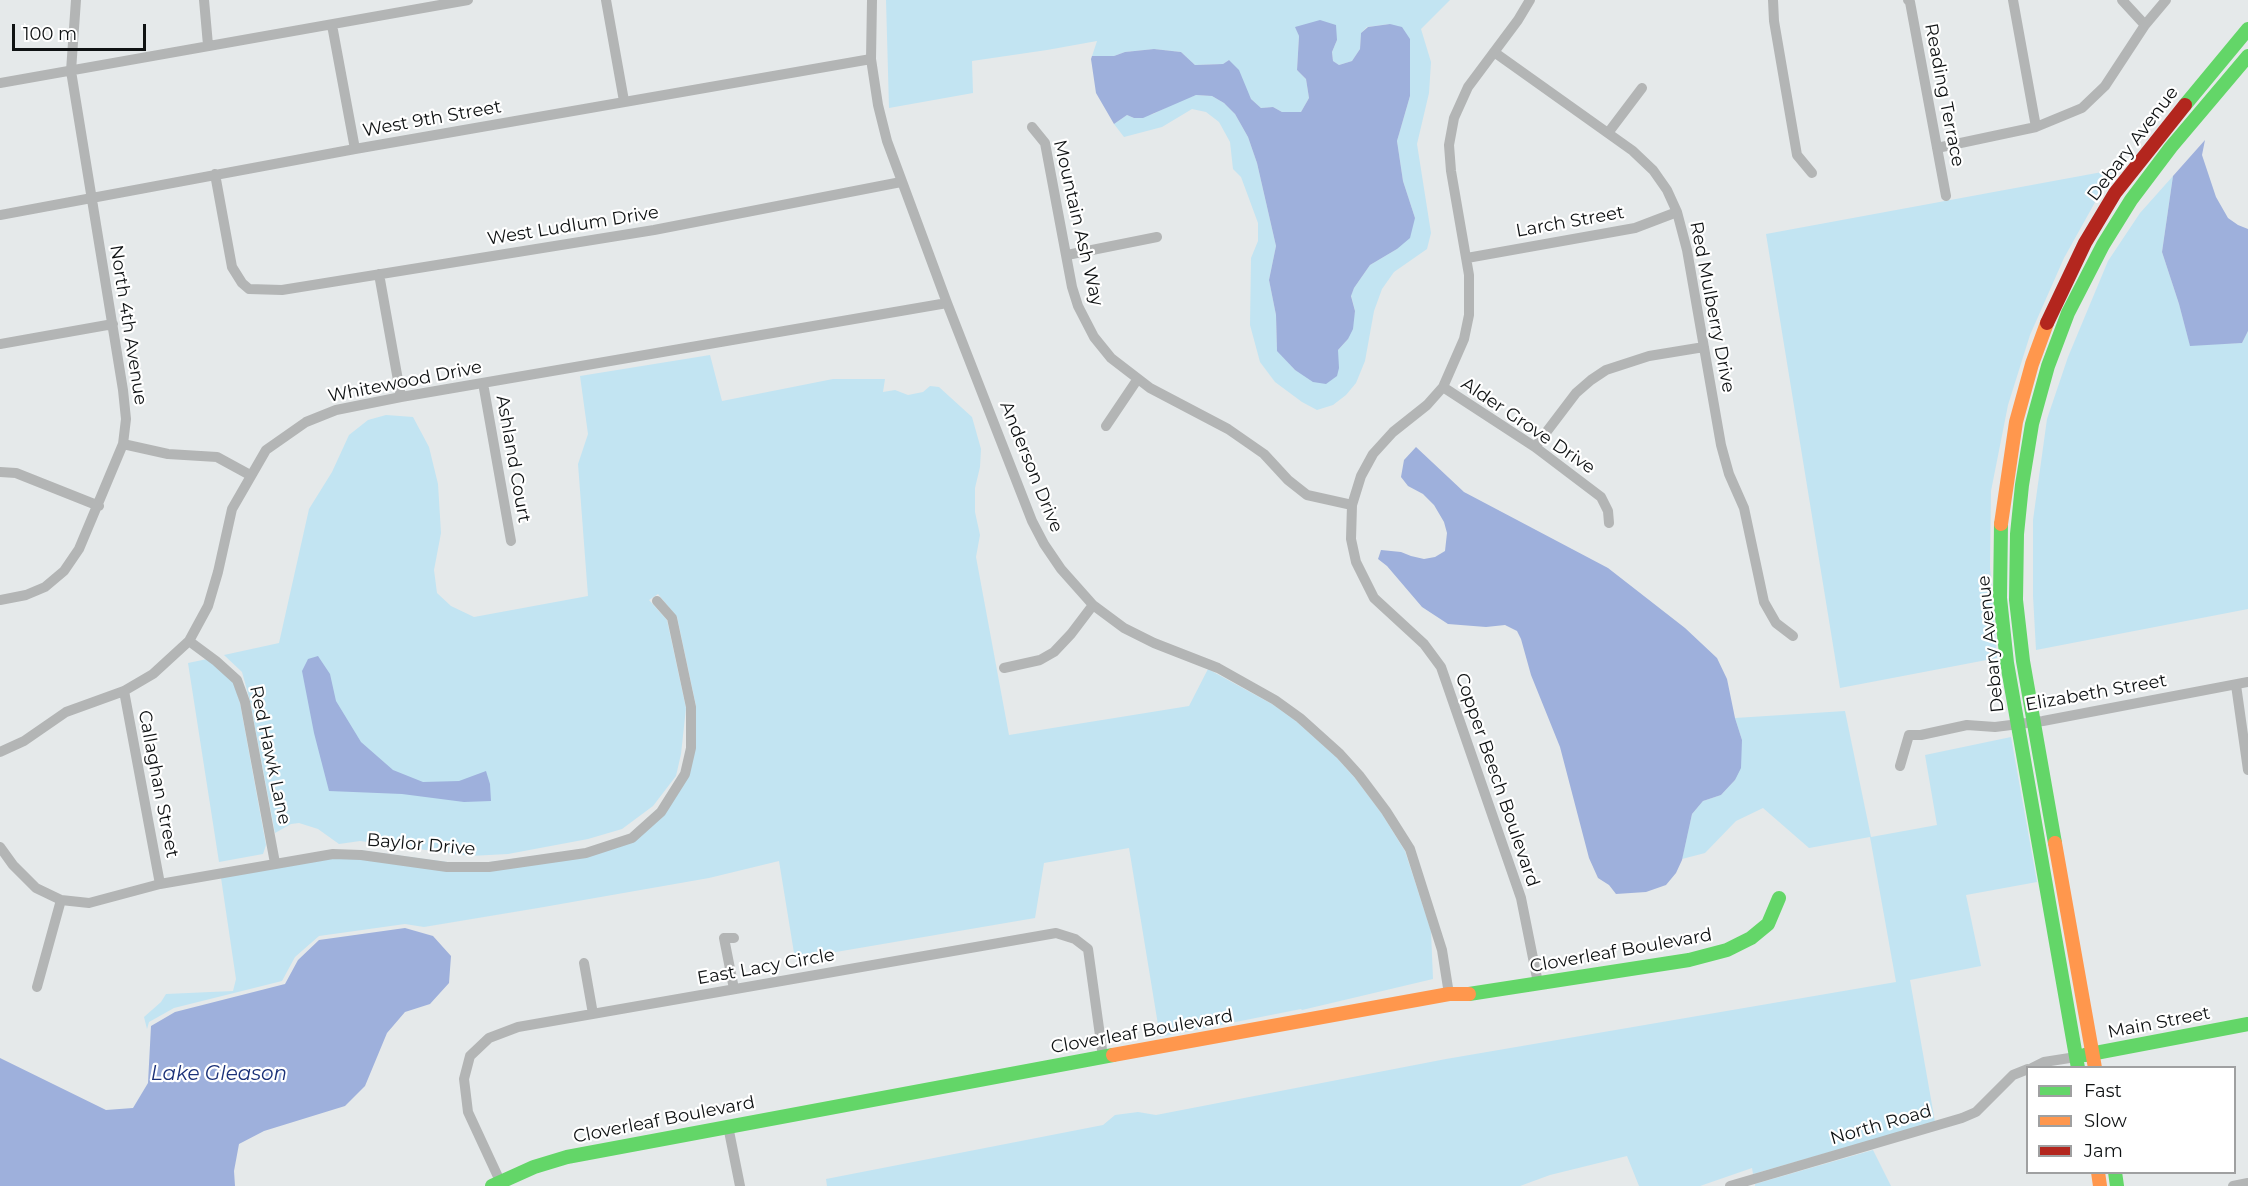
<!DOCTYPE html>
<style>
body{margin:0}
#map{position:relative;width:2248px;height:1186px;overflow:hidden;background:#e5e9ea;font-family:Montserrat,sans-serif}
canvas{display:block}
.legend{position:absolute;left:2026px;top:1066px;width:210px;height:108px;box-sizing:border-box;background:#fff;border:2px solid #9fa0a1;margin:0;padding:8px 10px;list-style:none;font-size:18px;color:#0f1213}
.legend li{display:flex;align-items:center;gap:12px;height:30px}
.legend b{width:30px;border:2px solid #9fa0a1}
.scale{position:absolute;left:12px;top:24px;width:134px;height:27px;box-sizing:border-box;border:3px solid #0f1213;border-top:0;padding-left:8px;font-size:18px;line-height:21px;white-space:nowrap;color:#0f1213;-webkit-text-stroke:4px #fff;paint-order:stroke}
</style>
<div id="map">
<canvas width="2248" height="1186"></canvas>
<ul class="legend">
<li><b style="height:8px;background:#63d668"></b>Fast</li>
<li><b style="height:8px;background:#ff974d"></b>Slow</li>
<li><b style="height:8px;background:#b3261e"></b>Jam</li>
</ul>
<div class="scale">100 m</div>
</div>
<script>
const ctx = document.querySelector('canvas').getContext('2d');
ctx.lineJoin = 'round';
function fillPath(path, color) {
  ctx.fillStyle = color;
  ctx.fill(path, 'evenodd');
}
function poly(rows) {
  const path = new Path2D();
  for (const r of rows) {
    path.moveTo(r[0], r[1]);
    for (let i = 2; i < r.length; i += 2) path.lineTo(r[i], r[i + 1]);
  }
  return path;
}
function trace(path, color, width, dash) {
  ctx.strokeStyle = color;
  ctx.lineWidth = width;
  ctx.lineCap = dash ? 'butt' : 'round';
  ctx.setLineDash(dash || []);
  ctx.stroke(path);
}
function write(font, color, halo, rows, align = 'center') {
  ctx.font = font + ' Montserrat,sans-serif';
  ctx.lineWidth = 4.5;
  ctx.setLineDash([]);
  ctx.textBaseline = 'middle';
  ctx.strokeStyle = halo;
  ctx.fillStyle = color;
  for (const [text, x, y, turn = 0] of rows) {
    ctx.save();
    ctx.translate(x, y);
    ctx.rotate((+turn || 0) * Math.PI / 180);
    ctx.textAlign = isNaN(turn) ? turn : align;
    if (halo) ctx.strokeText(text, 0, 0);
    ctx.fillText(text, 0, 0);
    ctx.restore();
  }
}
const green = poly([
 [886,0,1450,0,1421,29,1431,62,1429,93,1417,144,1431,233,1427,249,1394,272,1382,289,1374,311,1365,361,1356,383,1346,395,1333,405,1317,410,1302,402,1275,382,1260,362,1250,325,1251,258,1258,241,1258,223,1241,177,1233,169,1230,142,1219,122,1206,112,1192,109,1162,127,1124,137,1114,124,1127,115,1134,118,1153,114,1179,101,1196,95,1212,96,1224,103,1235,114,1248,137,1257,163,1276,246,1269,280,1276,315,1277,350,1295,370,1304,375,1338,350,1348,339,1355,311,1351,295,1354,288,1370,265,1397,249,1415,218,1403,181,1397,141,1410,96,1410,39,1390,24,1367,27,1361,33,1360,49,1352,61,1339,65,1333,61,1332,52,1337,40,1296,27,1299,36,1297,70,1306,79,1309,98,1301,112,1282,112,1273,107,1261,108,1251,99,1229,60,1223,64,1195,65,1181,52,1154,49,1125,52,1114,56,1092,56,1097,41,1047,50,972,61,973,93,889,108],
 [2113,170,2064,258,2030,335,2008,405,1991,491,1990,567,1997,658,1840,688,1766,234],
 [2173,176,2162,252,2179,304,2190,345,2242,343,2248,331,2248,609,2036,650,2033,596,2033,520,2047,419,2068,357,2108,261,2140,213],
 [710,355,722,401,833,379,885,379,883,392,895,390,908,395,923,392,930,386,939,387,972,417,981,449,980,467,975,488,975,512,980,535,976,557,1009,735,1189,706,1208,669,1272,704,1296,721,1336,757,1355,778,1382,814,1405,851,1431,931,1433,979,1302,1010,1301,1009,1160,1037,1129,848,1044,863,1035,918,795,959,779,861,709,878,538,908,424,927,405,924,319,936,295,957,282,981,174,1008,149,1022,147,1029,144,1017,161,1002,166,994,233,991,236,979,220,871,359,850,469,865,590,848,626,837,660,812,691,754,696,706,677,617,658,594,649,600,667,620,686,708,681,754,676,776,653,806,622,829,588,839,508,854,470,856,360,841,339,844,318,829,299,823,291,824,275,833,250,701,242,672,224,655,279,643,309,509,332,472,349,435,368,420,386,415,413,417,429,447,438,484,441,533,434,570,437,593,451,606,474,617,588,596,578,464,588,434,580,376],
 [212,658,232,676,240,703,266,845,263,854,219,862,188,663],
 [1845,711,1871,837,1937,825,1925,755,2011,737,2037,882,1966,895,1981,966,1910,980,1935,1122,1753,1174,1752,1168,1700,1186,1639,1186,1627,1156,1550,1175,1520,1186,827,1186,826,1179,1103,1125,1115,1115,1138,1112,1156,1115,1446,1059,1896,982,1870,837,1809,848,1763,808,1736,821,1705,853,1682,859,1692,814,1703,801,1721,795,1735,780,1742,740,1735,718],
 [1873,1150,1891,1186,1755,1186,1755,1184]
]);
const water = poly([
 [1320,20,1336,25,1337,40,1332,52,1333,61,1339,65,1352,61,1360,49,1361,33,1368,27,1390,24,1402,27,1410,39,1410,96,1397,141,1403,181,1415,218,1410,238,1397,249,1370,265,1354,288,1351,296,1355,311,1353,329,1348,339,1338,350,1339,368,1337,376,1326,384,1313,382,1295,370,1277,351,1276,315,1269,280,1276,246,1257,163,1248,137,1235,114,1224,103,1212,96,1196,95,1143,118,1134,118,1127,115,1114,124,1096,93,1091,59,1092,56,1114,56,1125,52,1154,49,1181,52,1195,65,1223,64,1229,60,1239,70,1251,99,1261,108,1273,107,1282,112,1301,112,1309,98,1306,79,1297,70,1299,36,1295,27],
 [2205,140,2202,155,2216,197,2228,218,2238,225,2248,229,2248,331,2242,343,2190,346,2179,304,2162,252,2173,176],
 [1416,447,1464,492,1608,568,1685,628,1717,658,1727,679,1735,718,1742,740,1741,768,1735,780,1721,795,1703,801,1692,814,1682,860,1676,873,1666,885,1646,892,1616,894,1609,885,1598,878,1589,858,1560,747,1531,675,1521,639,1517,631,1505,625,1486,627,1448,624,1422,607,1387,566,1378,559,1381,550,1401,552,1411,556,1424,559,1435,557,1445,551,1447,533,1444,522,1434,505,1423,494,1408,486,1401,477,1404,460],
 [318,656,330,674,336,701,361,742,393,770,423,782,459,781,486,771,490,784,491,801,464,802,402,794,329,791,314,733,302,671,308,659],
 [405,928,433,936,451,956,449,983,430,1004,405,1012,387,1033,365,1086,345,1106,264,1131,239,1144,234,1171,235,1186,0,1186,0,1058,106,1110,133,1108,148,1083,151,1026,175,1012,285,984,298,960,319,940]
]);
const street = poly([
 [204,0,208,45],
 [606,0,624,101],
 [872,0,871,59,878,105,887,141,947,303,1032,521,1044,544,1061,569,1093,605,1124,628,1154,643,1218,668,1275,700,1300,718,1340,754,1359,775,1386,811,1410,849,1442,950,1449,994],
 [1530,0,1518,20,1468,87,1454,118,1449,145,1451,171,1469,275,1469,315,1464,339,1443,387,1427,405,1393,432,1373,454,1361,476,1352,505,1351,539,1356,562,1374,598,1424,644,1441,667,1521,898,1538,983],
 [1773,0,1774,21,1797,155,1812,173],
 [1908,0,1910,2,1946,196],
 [2013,0,2036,127],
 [2122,0,2145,25],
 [332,25,355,149],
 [1494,52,1633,151,1653,170,1667,190,1677,212,1687,250,1721,445,1729,474,1744,508,1764,602,1776,623,1793,636],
 [0,83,468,0],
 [1032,127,1045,143,1072,287,1078,306,1094,337,1111,358,1150,388,1228,429,1264,454,1288,480,1307,495,1352,505],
 [1608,133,1642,88],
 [1937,148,2036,127,2082,108,2105,86,2145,25,2166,0],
 [215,174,232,267,242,283,249,289,282,290,654,230,901,182],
 [0,215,355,149,871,59],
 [1067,255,1157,237],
 [1467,258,1635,228,1677,212],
 [379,274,401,397],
 [0,344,113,324],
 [483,383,511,541],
 [1443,387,1535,447,1601,497,1608,511,1609,523],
 [1106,426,1137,380],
 [123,444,168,454,217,457,250,475],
 [1535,447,1576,393,1591,380,1606,370,1649,356,1704,347],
 [0,472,16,473,99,506],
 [0,600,26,595,45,587,64,571,79,549,123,444,126,419,123,390,71,71,76,0],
 [189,641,216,661,237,680,245,702,275,863],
 [1004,668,1040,660,1054,652,1071,634,1093,605],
 [2236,685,2248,770],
 [124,691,160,884],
 [0,752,24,741,66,712,124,691,153,674,189,641,208,606,218,572,232,509,266,450,306,422,336,410,401,397,947,303],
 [1900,766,1909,735,1921,735,1967,725,1995,727,2043,721,2248,682],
 [0,847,13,865,36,888,61,900,89,903,160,884,333,854,361,855,447,867,489,867,586,853,632,838,661,812,685,774,691,748,691,707,672,618,657,601],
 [584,963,593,1014],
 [37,987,61,900],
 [734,989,724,938,734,938],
 [2032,1068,2044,1062,2076,1057],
 [728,1126,740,1186],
 [500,1181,468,1112,464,1079,470,1056,489,1038,518,1027,1056,933,1075,939,1088,949,1103,1057],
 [1730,1186,1962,1118,1976,1112,2013,1075,2028,1069],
 [2233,1186,2248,1183]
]);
const fast = poly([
 [2185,105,2248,29],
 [2001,524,2000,598,2007,663,2078,1068],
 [2055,843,2023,661,2016,600,2017,534,2022,485,2032,424,2048,366,2068,313,2103,245,2131,200,2171,147,2248,56],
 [1469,994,1689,960,1727,950,1751,938,1768,924,1779,898],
 [2085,1055,2248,1024],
 [2115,1172,2117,1186],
 [492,1186,534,1167,567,1157,1113,1055]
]);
const slow = poly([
 [2001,524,2016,422,2032,364,2047,323],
 [2055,843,2095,1068],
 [1113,1055,1449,994,1469,994],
 [2098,1172,2100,1186]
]);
const jam = poly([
 [2047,323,2085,243,2115,193,2185,105]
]);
const streetNames = [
 ["Reading Terrace",1944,95,79],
 ["West 9th Street",432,119,-10],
 ["Debary Avenue",2133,144,-53],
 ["Larch Street",1570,222,-10],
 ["Mountain Ash Way",1078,223,77],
 ["West Ludlum Drive",573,226,-9],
 ["Red Mulberry Drive",1712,307,79],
 ["North 4th Avenue",128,325,81],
 ["Whitewood Drive",405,382,-11],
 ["Alder Grove Drive",1528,426,34],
 ["Ashland Court",513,459,80],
 ["Anderson Drive",1031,467,68],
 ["Debary Avenue",1991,644,-96],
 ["Elizabeth Street",2096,693,-10],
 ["Red Hawk Lane",270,755,78],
 ["Copper Beech Boulevard",1497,780,71],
 ["Callaghan Street",158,784,79],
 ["Baylor Drive",421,845,5],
 ["Cloverleaf Boulevard",1621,951,-10],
 ["East Lacy Circle",766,967,-10],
 ["Main Street",2159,1023,-11],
 ["Cloverleaf Boulevard",1142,1032,-10],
 ["Cloverleaf Boulevard",664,1120,-11],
 ["North Road",1881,1125,-16]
];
const waterNames = [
 ["Lake Gleason",219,1074]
];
fillPath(green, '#c2e4f2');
fillPath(water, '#9eb0dc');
trace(street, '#b3b5b5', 10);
trace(fast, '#63d668', 14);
trace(slow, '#ff974d', 14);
trace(jam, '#b3261e', 14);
write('18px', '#0f1213', '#fff', streetNames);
write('italic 20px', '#1b3178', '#fff', waterNames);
</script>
